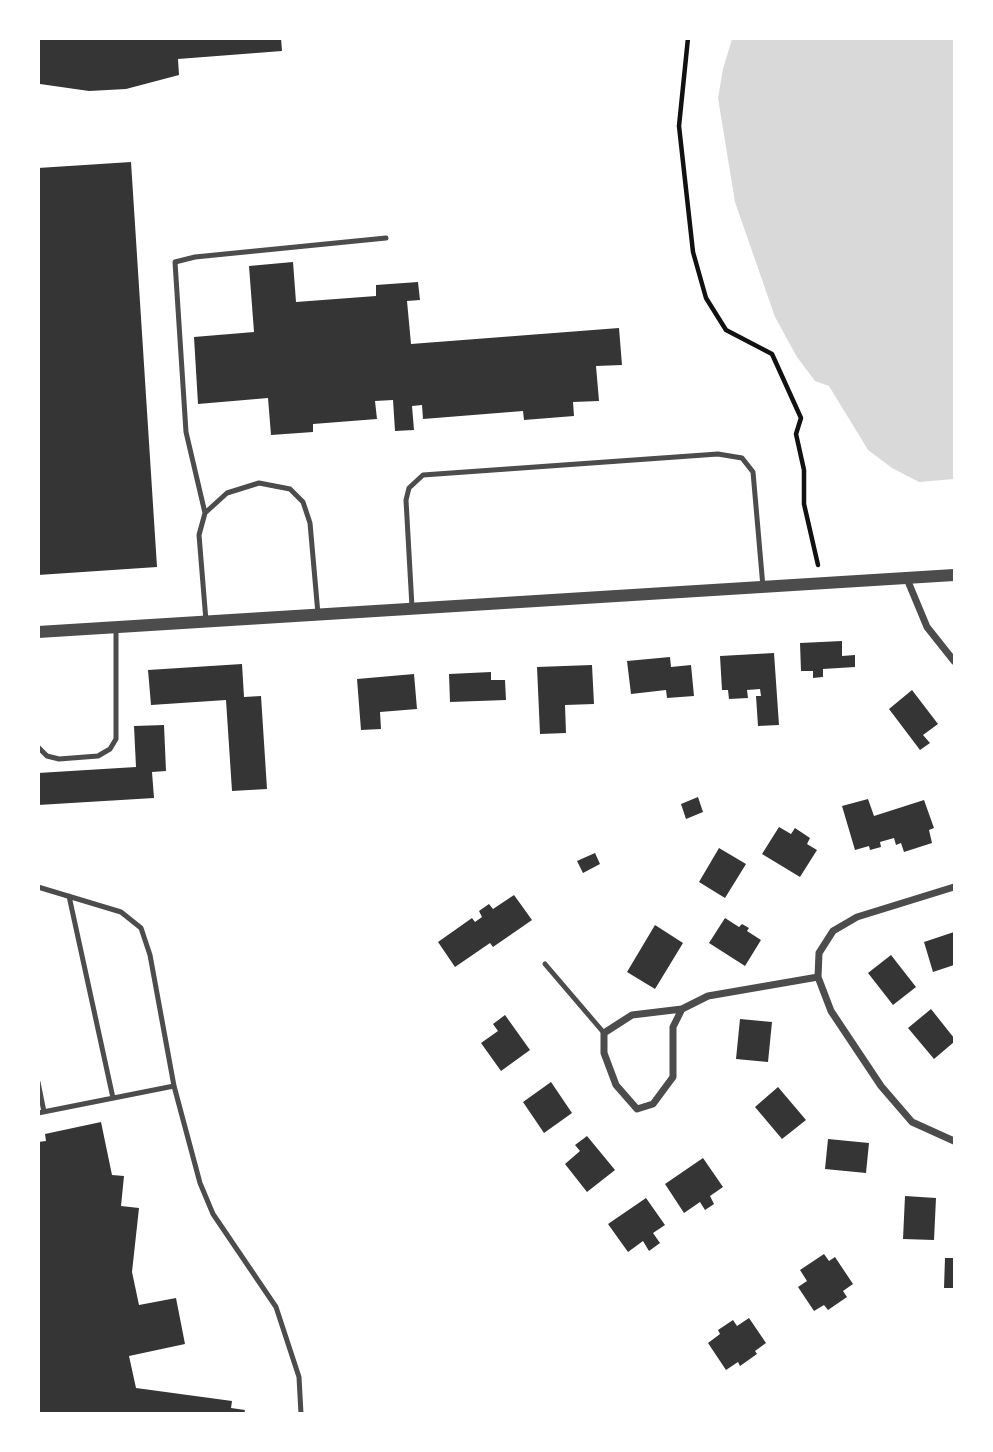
<!DOCTYPE html>
<style>
body{margin:0}
#map{position:relative;width:993px;height:1452px;overflow:hidden;background:#fff;font-family:Mulish,sans-serif}
canvas{display:block}
.frame{position:absolute;inset:0;border:40px solid #fff;pointer-events:none}
</style>
<div id="map">
<canvas width="993" height="1452"></canvas>
<div class="frame"></div>
</div>
<script>
const ctx = document.querySelector('canvas').getContext('2d');
ctx.lineJoin = 'round';
function fillPath(path, color) {
  ctx.fillStyle = color;
  ctx.fill(path, 'evenodd');
}
function poly(rows) {
  const path = new Path2D();
  for (const r of rows) {
    path.moveTo(r[0], r[1]);
    for (let i = 2; i < r.length; i += 2) path.lineTo(r[i], r[i + 1]);
  }
  return path;
}
function trace(path, color, width, dash) {
  ctx.strokeStyle = color;
  ctx.lineWidth = width;
  ctx.lineCap = dash ? 'butt' : 'round';
  ctx.setLineDash(dash || []);
  ctx.stroke(path);
}
const water = poly([
 [732,39,954,39,954,479,919,482,892,468,868,450,829,386,815,381,797,357,775,317,735,202,718,98,723,69]
]);
const building = poly([
 [38,38,281,38,282,51,178,59,179,75,126,89,89,91,40,84],
 [131,162,157,567,38,575,38,168],
 [293,262,296,302,376,296,376,285,418,282,420,300,407,301,411,344,619,328,622,365,596,366,599,401,573,402,574,416,524,420,523,411,423,419,422,405,412,406,414,430,395,431,393,400,375,401,377,419,313,424,313,432,271,435,268,398,198,404,194,337,254,332,249,266],
 [842,641,842,656,855,655,855,667,823,669,823,677,813,678,813,671,801,671,800,643],
 [774,653,779,725,758,726,756,696,761,696,760,689,747,690,748,698,729,699,728,690,722,690,720,656],
 [670,657,671,667,691,665,694,696,667,698,666,690,631,694,627,661],
 [242,664,244,697,261,696,267,789,232,791,226,700,151,705,148,670],
 [592,665,594,704,565,705,566,733,540,734,537,667],
 [491,672,491,680,505,680,506,700,450,702,449,674],
 [414,674,417,709,380,712,381,729,361,730,357,679],
 [912,690,938,724,923,735,930,743,920,750,889,709],
 [164,725,166,771,152,772,154,798,38,805,38,773,136,767,134,726],
 [698,797,703,812,686,819,681,804],
 [868,799,874,816,924,800,934,828,929,830,932,843,904,852,901,843,896,845,894,838,880,842,881,847,870,850,869,846,855,850,842,806],
 [779,827,791,834,795,828,810,838,807,844,817,850,800,877,762,854],
 [719,848,746,864,725,898,699,882],
 [595,853,600,864,583,873,577,861],
 [514,895,532,920,493,947,490,943,455,967,438,942,472,918,475,922,482,917,479,911,489,904,493,909],
 [725,918,739,927,742,924,749,928,747,931,761,940,745,966,709,943],
 [655,925,683,943,655,989,627,972],
 [954,932,954,965,933,972,924,942],
 [891,955,916,987,893,1005,868,973],
 [931,1009,954,1038,954,1042,934,1059,908,1028],
 [505,1015,530,1050,501,1071,481,1043,498,1031,493,1024],
 [740,1019,772,1022,768,1062,736,1059],
 [551,1082,572,1113,544,1133,523,1102],
 [778,1087,806,1120,782,1139,755,1107],
 [101,1122,112,1175,124,1176,121,1206,139,1208,132,1272,139,1305,176,1298,185,1344,129,1356,136,1388,232,1401,231,1408,245,1410,244,1414,38,1414,38,1142,46,1141,45,1134],
 [587,1136,615,1170,587,1192,565,1164,580,1151,575,1145],
 [828,1139,869,1143,866,1173,825,1169],
 [703,1158,723,1187,710,1196,714,1204,705,1210,700,1202,684,1213,665,1184],
 [905,1196,936,1198,934,1240,903,1239],
 [646,1198,665,1225,653,1233,660,1243,649,1251,643,1241,628,1252,608,1224],
 [824,1254,829,1261,835,1257,853,1284,843,1291,847,1297,828,1310,824,1305,814,1311,798,1287,807,1281,800,1270],
 [945,1258,954,1258,954,1288,944,1288],
 [749,1318,766,1343,755,1351,757,1354,740,1366,738,1362,726,1370,708,1343,720,1334,718,1330,733,1320,737,1326]
]);
const path = poly([
 [688,38,679,126,693,252,706,298,726,330,772,354,801,418,796,434,804,470,804,504,818,565]
]);
const service = poly([
 [205,513,186,432,175,262,195,257,386,238],
 [412,607,406,500,409,488,423,475,718,454,742,458,753,472,763,587],
 [206,621,199,535,205,513,227,493,259,483,290,489,303,502,310,523,318,614],
 [38,747,47,756,59,759,98,756,110,749,116,739,116,629],
 [38,887,121,912,141,928,150,955,174,1086,200,1183,213,1214,276,1307,299,1377,301,1414],
 [69,896,113,1098],
 [545,964,604,1033],
 [38,1082,44,1112],
 [38,1113,174,1086]
]);
const minor = poly([
 [907,579,927,627,954,661],
 [954,887,857,917,833,931,819,953,818,977,831,1011,881,1086,912,1122,954,1141],
 [682,1009,673,1027,673,1077,653,1104,637,1109,616,1085,604,1053,604,1033,632,1015,682,1009],
 [682,1009,708,996,818,977]
]);
const tertiary = poly([
 [38,632,954,575]
]);
fillPath(water, '#d9d9d9');
fillPath(building, '#353535');
trace(path, '#111', 4.5);
trace(service, '#4c4c4c', 5);
trace(minor, '#4c4c4c', 7);
trace(tertiary, '#4c4c4c', 12);
</script>
